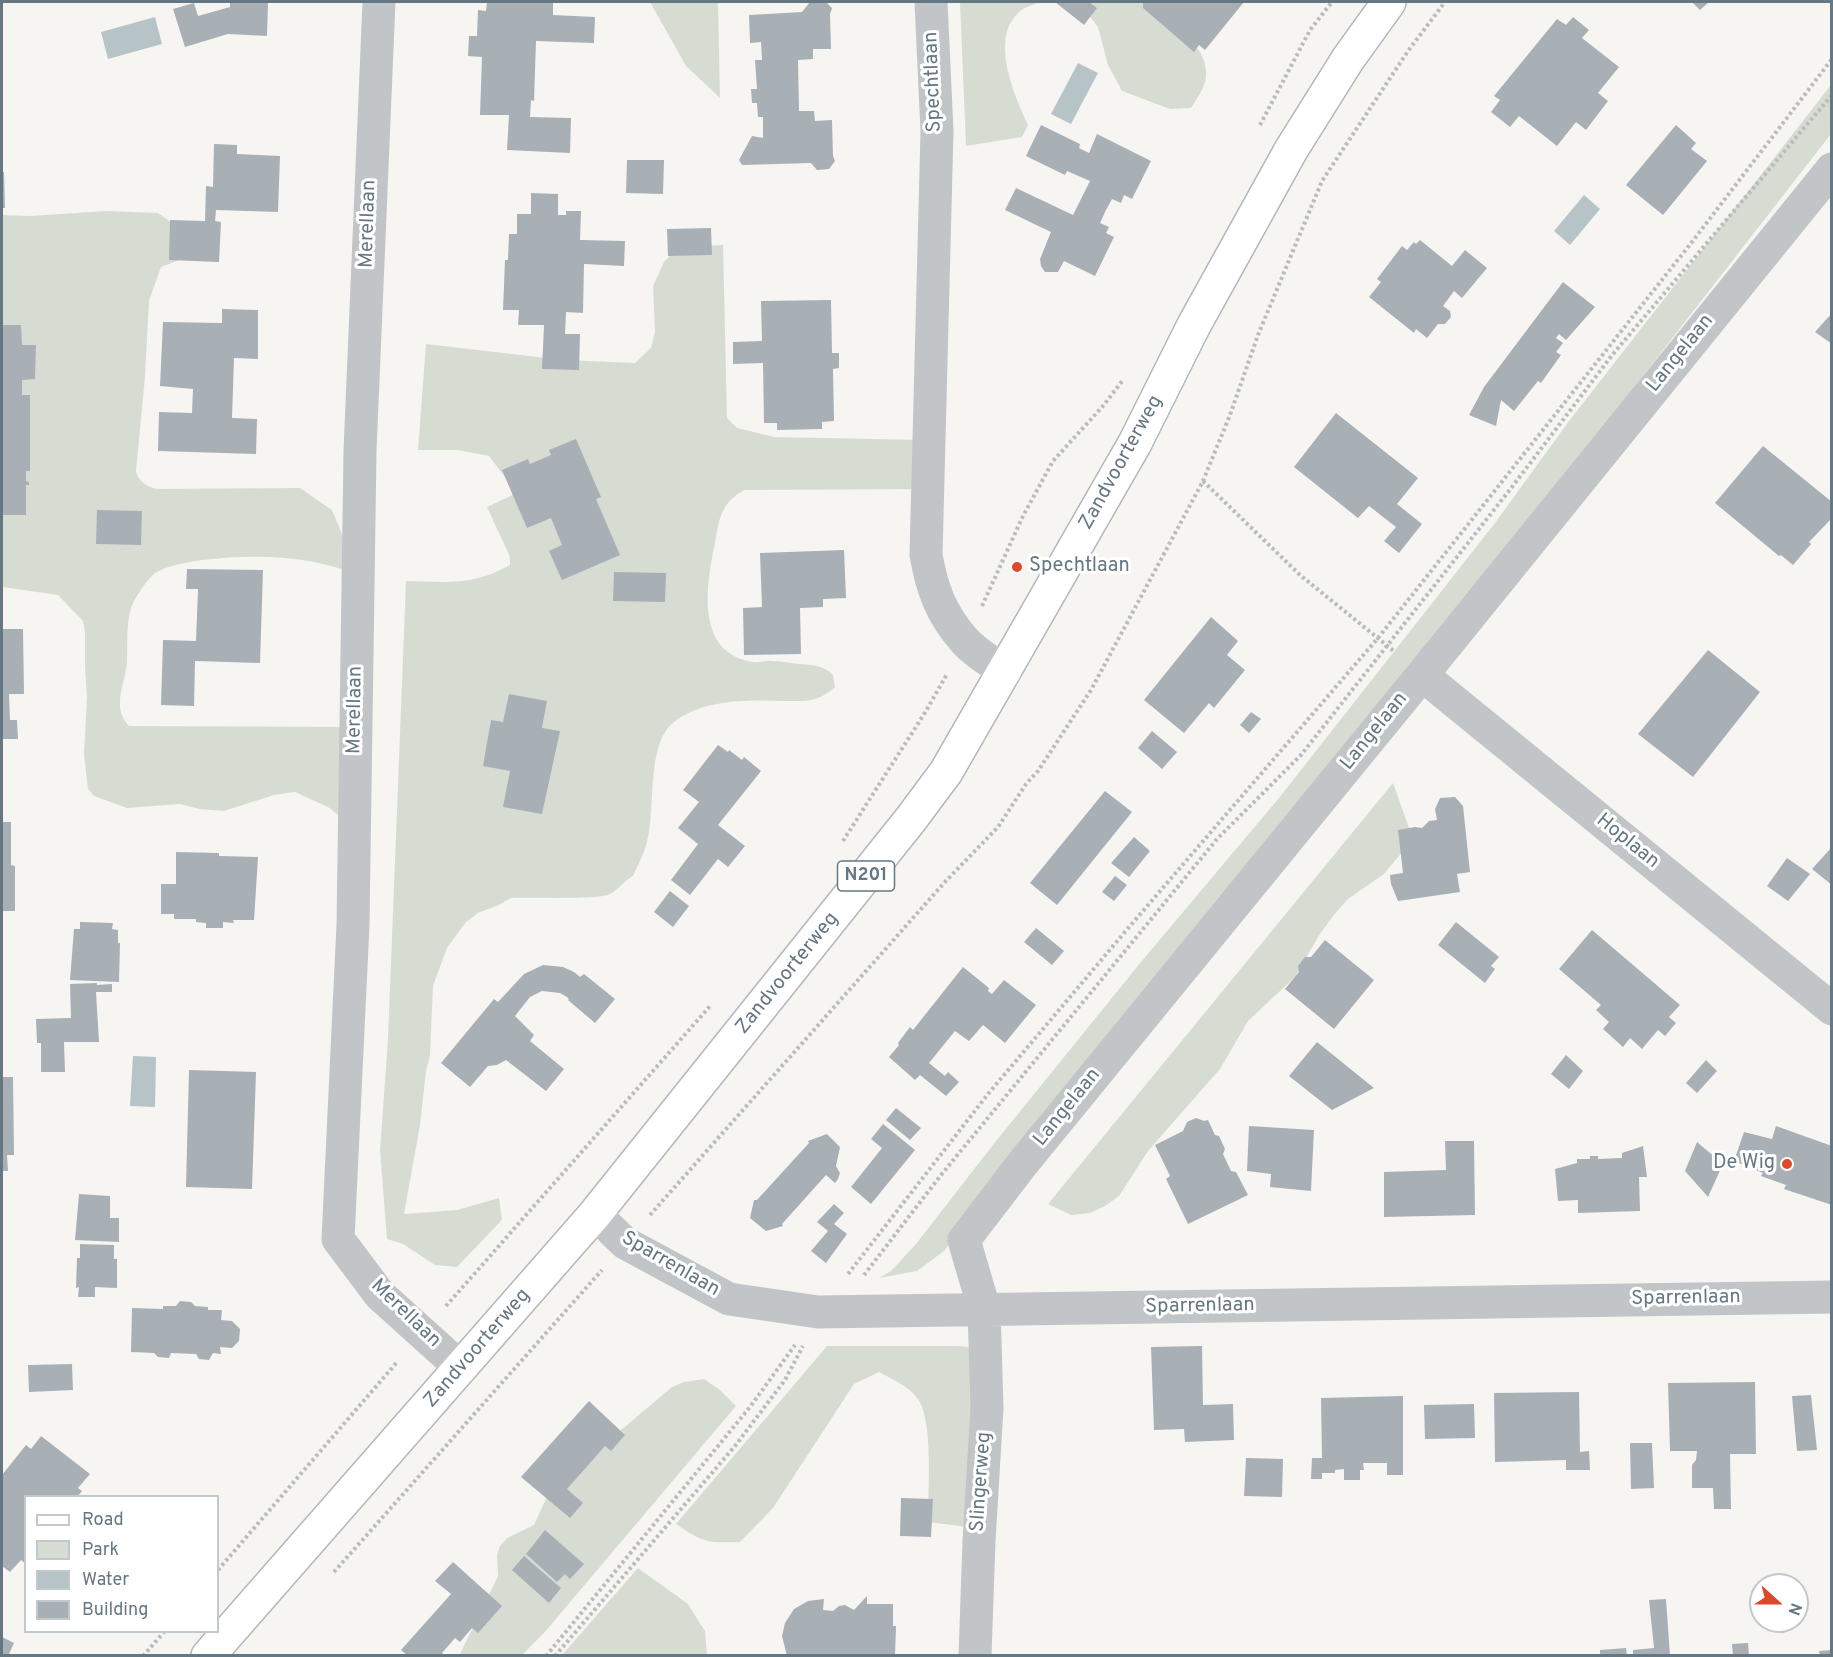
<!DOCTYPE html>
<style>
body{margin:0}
#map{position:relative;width:1833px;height:1657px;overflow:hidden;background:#f6f5f2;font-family:Overpass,sans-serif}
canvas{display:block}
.frame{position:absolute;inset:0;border:3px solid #657782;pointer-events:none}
.legend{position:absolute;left:24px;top:1495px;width:195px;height:138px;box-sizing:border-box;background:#fff;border:2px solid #c1c9cd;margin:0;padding:8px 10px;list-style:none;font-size:18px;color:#657782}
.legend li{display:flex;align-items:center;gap:12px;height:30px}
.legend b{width:30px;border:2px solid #c1c9cd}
.north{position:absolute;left:1749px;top:1573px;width:60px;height:60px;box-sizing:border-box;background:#fff;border:2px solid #c1c9cd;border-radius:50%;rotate:111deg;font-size:16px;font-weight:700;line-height:24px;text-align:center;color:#657782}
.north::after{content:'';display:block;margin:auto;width:21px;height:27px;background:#dd4a2b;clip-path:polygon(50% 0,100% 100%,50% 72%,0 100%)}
</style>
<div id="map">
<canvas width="1833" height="1657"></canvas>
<div class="frame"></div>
<ul class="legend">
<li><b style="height:8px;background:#fff"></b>Road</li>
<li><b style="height:16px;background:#d7dcd3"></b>Park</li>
<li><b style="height:16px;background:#b7c4c7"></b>Water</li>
<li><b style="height:16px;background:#a8b0b5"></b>Building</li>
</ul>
<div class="north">N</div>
</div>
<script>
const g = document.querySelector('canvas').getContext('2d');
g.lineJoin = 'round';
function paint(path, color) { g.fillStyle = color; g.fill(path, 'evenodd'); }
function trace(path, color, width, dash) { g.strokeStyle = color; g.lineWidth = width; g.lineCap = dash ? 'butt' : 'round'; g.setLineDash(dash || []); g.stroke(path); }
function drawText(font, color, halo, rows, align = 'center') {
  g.font = font + ' Overpass,sans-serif'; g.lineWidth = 6; g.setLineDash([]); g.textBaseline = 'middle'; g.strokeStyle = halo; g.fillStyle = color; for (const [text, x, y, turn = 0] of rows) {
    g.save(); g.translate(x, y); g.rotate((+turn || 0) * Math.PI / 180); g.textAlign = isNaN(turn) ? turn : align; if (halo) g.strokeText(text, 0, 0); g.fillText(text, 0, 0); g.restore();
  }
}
paint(new Path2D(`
 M650 2H718L720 98 686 66Z
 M960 2H1041C1035 4 1028 6 1023 9 987 34 1014 94 1028 125L1022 137 966 146Z
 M1075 2H1153C1161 29 1196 34 1204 61 1210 81 1202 91 1191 108L1170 109 1122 91 1108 65 1098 27 1079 2Z
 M1831 85V134L1510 547 1039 1127 944 1251 917 1271 879 1278 891 1271 916 1244 992 1146 1141 962 1279 798 1495 523 1569 421Z
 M106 211 158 213 175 225 183 244 177 261 161 267 149 301 145 377 136 471C138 481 147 487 157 489L300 488 332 510 359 575C306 555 258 554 202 560 189 562 164 566 154 574 147 580 140 591 135 599 125 617 128 642 127 662 125 686 111 706 129 726L353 727 349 823 328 807 295 792 274 795 224 811 199 809 180 804 127 808 94 796 88 789 84 754 87 697 85 667V632L83 621 58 595 2 587V215L31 216Z
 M723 245 727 418 737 428 774 437 925 440 927 489 744 490C721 503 719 519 715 543 706 586 695 653 753 662 759 663 766 660 772 661 781 661 790 663 799 664 812 665 824 665 833 675L835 687C817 703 806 701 784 701 748 700 702 699 673 723 646 745 656 809 647 842 644 854 638 865 633 876 624 881 619 889 610 894 600 900 528 897 511 898L499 905 478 913 466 922 447 948 433 986 430 1056 426 1071 420 1125 404 1214 457 1210 499 1198 502 1220 457 1267 435 1265 403 1244 387 1239 380 1150 388 1039 406 581C447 582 473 586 510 565V557L487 507 517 493 489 456 458 450H418L426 344 563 360 635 363 651 348 655 332 653 286 664 262 678 247Z
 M1393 783 1413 839 1384 874 1348 899 1333 916 1318 937 1295 977 1248 1021 1220 1069 1148 1151 1119 1196 1105 1206 1090 1213 1071 1215 1048 1204Z
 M827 1346H958L967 1347 975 1353 968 1527 928 1522C928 1494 934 1418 917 1398 908 1386 892 1379 879 1372L854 1384 773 1508 740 1542C707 1543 704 1543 676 1524Z
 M704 1379 720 1390 736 1406 544 1633 522 1655 459 1656 498 1576 497 1555 500 1546 507 1538 534 1525 550 1490 672 1387 684 1382Z
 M638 1568 688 1604 705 1631 707 1655H562Z`), '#d7dcd3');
paint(new Path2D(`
 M155 17 162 44 108 59 101 32Z
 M1078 63 1098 73 1071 124 1051 114Z
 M1584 195 1600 209 1570 245 1554 231Z
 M133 1056 156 1057 155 1107 130 1106Z`), '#b7c4c7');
paint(new Path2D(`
 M230 2H268L267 36 228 34 185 47 173 9 194 3 198 16 230 7Z
 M487 2H553V15L595 17 594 43 536 41 534 101 531 100 530 117 571 118 570 153 507 150 509 115H480L482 57 468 56 469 36H477L478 10 486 11Z
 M810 2H826L832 8 830 14 831 49H813V59L798 60 799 111H814L815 121 832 120 833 156 835 161 829 169 817 170 811 163 742 165 739 160 752 136 763 138V117H758L757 103H752L751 89H757L755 60H762L761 42 750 43 749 15 802 12Z
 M1055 2H1089L1097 8 1084 25Z
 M1143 2H1244L1205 50 1199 45 1194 52 1143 8Z
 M1692 2H1709L1700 10Z
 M1573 17 1589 30 1582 38 1619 67 1598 93 1608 101 1586 130 1576 122 1557 146 1519 116 1510 127 1491 112 1500 100 1494 96 1557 19 1566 25Z
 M1041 125 1080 144 1079 148 1089 153 1097 134 1151 161 1132 199 1124 195 1121 203 1112 199 1106 210 1100 223 1109 227 1106 233 1114 237 1095 276 1064 261 1058 272H1045L1041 266 1040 259 1051 232 1005 210 1016 188 1073 215 1090 181 1067 171 1065 175 1026 156Z
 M1676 125 1696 143 1691 149 1707 161 1663 215 1626 185Z
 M214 144 237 145V154L280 156 278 212 216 210 215 221 221 222 219 262 169 260 170 220 205 221 206 186 213 187Z
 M627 160H664L663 194 626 193Z
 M2 172H4L5 208H2Z
 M531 193 558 194V215H566V211H581L580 240 625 241 624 266 584 264 583 313 566 312 565 334H580L579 370 542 369 544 325H518L519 310H503L505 260H508L509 234H517V214H531Z
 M711 228 712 255 668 256 667 229Z
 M1420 240 1452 266 1465 250 1487 268 1462 298 1454 291 1443 306 1450 311 1451 317 1445 324H1438L1427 338 1416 329 1414 333 1369 297 1381 282 1377 279 1402 246 1407 250 1414 242 1416 244Z
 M1563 282 1595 307 1566 340 1559 334 1556 338 1563 343 1556 352 1561 355 1541 383 1538 381 1514 411 1501 400 1496 426 1469 415 1484 387Z
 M831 300 832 353H839V368L833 369 834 421 822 422V429L777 430V423H764L763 363 733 364V342L762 341 761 301Z
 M222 309 258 310V359L234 358 232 418 257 419 256 454 158 451 159 412 192 413 193 389 160 386 163 322 222 323Z
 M1832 313V344L1815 332Z
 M2 325H21L22 345H36L35 379 22 380V395H30V471H26V481L29 482V485H26V515H2Z
 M1336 413 1418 478 1397 504 1422 524 1399 553 1384 541 1396 527 1369 506 1358 518 1294 467Z
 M576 439 601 497 596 499 620 555 562 580 549 551 562 545 551 518 527 528 502 470 528 459 530 464 551 455 549 450Z
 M1763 446 1832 502V518L1809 542 1811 544 1793 565 1781 555 1779 556 1715 503Z
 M97 510 142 511 141 545 96 544Z
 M844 550 846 598 823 599V607L800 608 801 654 744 655 743 608 762 607 760 553Z
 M187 569 263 570 260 663 195 661 194 706 161 705 163 640 196 641 198 589H186Z
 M614 572 666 573 665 602 613 601Z
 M1211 617 1238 641 1227 655 1245 670 1214 708 1209 703 1184 733 1144 700Z
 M2 629H23L24 694H9L10 720H17L18 739H2Z
 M1708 650 1760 692 1693 777 1638 734Z
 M509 694 547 701 542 728 560 731 542 814 503 807 510 771 483 766 491 720 503 722Z
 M1251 712 1261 719 1249 733 1240 725Z
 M1152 731 1177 752 1162 769 1138 748Z
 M718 745 728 752 729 750 742 760 744 757 761 771 718 825 745 846 728 867 718 859 690 895 671 880 698 844 678 828 699 802 683 790Z
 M1105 791 1132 812 1057 905 1030 883Z
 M1455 797 1463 806 1470 872 1457 874 1460 892 1398 901 1391 884 1390 875 1403 873 1398 830 1415 827 1422 828 1429 821 1437 820 1435 809 1440 798Z
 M2 822H11V865L15 866V911H2Z
 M1134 837 1150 851 1129 877 1111 863Z
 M1832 847V885L1812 869Z
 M176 852 219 853V856L258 857 254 920H233L234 923 223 922V928H206V923L196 922V919H174V914H161V884H176Z
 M1787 858 1810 874 1788 901 1767 886Z
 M1115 876 1127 885 1114 901 1102 892Z
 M670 891 689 906 673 927 654 912Z
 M80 922 113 923 112 929 118 930V943H120L119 982 70 980 74 929H80Z
 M1456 922 1499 957 1491 966 1495 969 1485 983 1438 945Z
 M1036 928 1064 951 1052 965 1024 942Z
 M1592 930 1680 1005 1669 1017 1676 1023 1665 1036 1658 1030 1642 1049 1630 1038 1623 1047 1603 1029 1609 1022 1596 1010 1601 1005 1559 969Z
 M1325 940 1374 980 1334 1029 1285 989 1299 972 1298 966 1305 957H1311Z
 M543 965 563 967 574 972 580 977 584 974 615 999 595 1023 568 1000 569 999 567 997 560 993 542 991 530 997 515 1016 534 1035 530 1041 564 1069 546 1091 506 1060 497 1065 488 1066 470 1087 441 1063 494 999 498 1002 524 974Z
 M963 967 989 988 988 991 992 994 1004 980 1036 1005 1005 1043 983 1025 969 1041 955 1031 929 1063 945 1076 948 1072 959 1082 946 1096 920 1075 915 1080 889 1057 899 1045 898 1043 910 1027 913 1030Z
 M97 983V985L112 984V992H96L99 1042H64L65 1072H41V1043H37L36 1019 71 1018 70 984Z
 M1317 1042 1374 1088 1332 1110 1289 1076Z
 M1566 1055 1583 1071 1569 1089 1551 1074Z
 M1706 1060 1717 1071 1697 1093 1686 1083Z
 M189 1070 256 1072 252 1189 186 1187Z
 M2 1077H13L14 1155H7L8 1171H2Z
 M896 1108 921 1128 910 1140 886 1120Z
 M1196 1118 1204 1121 1208 1120 1215 1135 1219 1136 1225 1149 1223 1154 1231 1171 1236 1172 1248 1195 1188 1224 1166 1179 1170 1176 1155 1145 1183 1131 1187 1122Z
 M883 1124 915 1150 871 1204 851 1187 882 1148 871 1139Z
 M1249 1126 1314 1130 1311 1191 1270 1187 1271 1174 1247 1171Z
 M1776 1126 1832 1146V1205L1784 1189 1786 1185 1761 1176 1763 1173 1734 1161 1744 1132 1772 1139Z
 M827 1134 840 1147 836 1166 840 1173 838 1179 835 1183 826 1175 782 1224 783 1226 766 1231 750 1218 754 1200H757L809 1143 808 1141Z
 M1445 1141H1474L1475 1215 1384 1217V1172L1446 1170Z
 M1697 1142 1723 1164 1708 1197 1685 1171Z
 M1643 1146 1647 1177H1639L1640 1211 1578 1213V1200L1558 1201 1555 1169 1577 1163V1159H1590V1156H1598V1159L1622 1158V1153Z
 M79 1194 110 1196V1218H119V1242L75 1240Z
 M834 1204 844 1213 834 1224 847 1234 826 1263 811 1251 828 1231 817 1222Z
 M80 1244 114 1245V1259H117V1288L95 1287V1297H78L79 1287 76 1288 77 1258H80Z
 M180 1301 191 1302 195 1306 208 1307V1310H222L221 1320 232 1321 240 1329 239 1341 232 1348 220 1347 221 1354 213 1353 209 1360 199 1359 196 1354 171 1353 169 1358 158 1357 154 1353 131 1352 132 1308 163 1309V1306H176Z
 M1202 1346 1203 1405 1233 1404 1234 1440 1185 1442 1184 1429 1154 1430 1151 1347Z
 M72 1364 73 1390 29 1392 28 1365Z
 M1755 1382 1756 1454H1730L1731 1509H1714L1713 1488H1692V1465L1696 1460 1697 1451H1670L1668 1383Z
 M1579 1392 1580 1452 1589 1451 1590 1470H1566V1460L1495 1462 1494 1393Z
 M1811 1395 1817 1450 1797 1451 1792 1396Z
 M1403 1396V1475H1387V1463H1363L1364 1470H1360V1480H1344V1469L1335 1470V1473H1322V1479H1311L1312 1458H1322L1321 1398Z
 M589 1401 625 1435 611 1451 605 1446 567 1489 583 1503 570 1518 521 1477Z
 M1474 1404 1475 1438 1425 1439 1424 1405Z
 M41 1436 90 1474 78 1488 82 1491 78 1496H26V1564L21 1560 10 1572 2 1566V1475L26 1445 31 1449Z
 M1630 1443H1652L1654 1488 1631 1489Z
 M1246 1458 1283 1459 1282 1497 1244 1496Z
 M901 1498 933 1499 931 1537 900 1536Z
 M545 1530 584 1564 570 1579 565 1574 557 1582 526 1554Z
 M524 1556 561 1588 549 1603 512 1570Z
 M453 1562 502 1606 478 1633 472 1628 460 1642 455 1638 442 1653 445 1656H408L401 1650 451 1594 435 1581Z
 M867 1596V1604H893V1626H896L895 1656H787L782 1636 785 1623 794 1609 808 1601 824 1599 823 1610 833 1611 839 1606 845 1605 854 1610Z
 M1666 1599 1670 1656H1633V1650L1654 1648 1649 1600Z
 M2 1637 14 1643 8 1656H2Z
 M1748 1643 1749 1656H1733L1732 1644Z
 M1626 1648 1627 1656H1600V1650Z
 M1832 1650V1656H1820L1819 1651Z`), '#a8b0b5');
const primary = new Path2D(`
 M208 1656 595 1214 911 819 946 772 1135 443 1194 325 1291 150 1348 59 1389 2`);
trace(primary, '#b2b7ba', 36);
trace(new Path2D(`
 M1260 125 1310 30 1332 2
 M1203 481 1300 575 1395 652
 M982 606 1023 516 1053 461 1103 406 1123 380
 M843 841 926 711 947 674
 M650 1215 944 883 998 827 1026 784 1038 771 1091 690 1203 481 1230 415 1258 335 1322 181 1408 51 1445 2
 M848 1274 988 1094 1130 926 1378 638 1692 242 1832 59
 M864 1275 941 1175 1217 839 1301 755 1512 487 1613 354 1832 95
 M446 1306 711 1005
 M218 1570 398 1361
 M334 1572 602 1270
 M143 1656 164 1632
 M546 1656 750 1407 795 1345
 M555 1656 735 1446 785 1380 803 1346`), '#b9bcbe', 4, [3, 3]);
trace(new Path2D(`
 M379 2 360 451 353 925 338 1239 380 1295 461 1368
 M931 2 937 131 926 555C932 589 941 614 964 640 975 653 992 662 1005 672
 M1422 675 1832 1009
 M595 1214 625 1243 729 1299 818 1312 1832 1297
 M975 1656 979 1541 987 1408 984 1308 964 1240 1023 1163 1422 675 1832 169`), '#c1c5c8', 33);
trace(primary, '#fff', 33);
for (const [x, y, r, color] of [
 [1017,567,6,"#dd4a2b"],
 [1787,1164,6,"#dd4a2b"]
]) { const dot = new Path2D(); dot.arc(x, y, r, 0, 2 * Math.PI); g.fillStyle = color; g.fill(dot); trace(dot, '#fff', 2); }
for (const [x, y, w] of [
 [866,876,57]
]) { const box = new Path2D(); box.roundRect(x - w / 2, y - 15, w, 30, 4.5); g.fillStyle = '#fff'; g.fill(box); trace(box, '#657782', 1.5); }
drawText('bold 18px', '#657782', null, [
 ["N201",866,876]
]);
drawText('20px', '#657782', '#fff', [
 ["Spechtlaan",934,82,-92],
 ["Merellaan",369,224,-88],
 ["Langelaan",1681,354,-51],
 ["Zandvoorterweg",1122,463,-61],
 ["Merellaan",356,710,-89],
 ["Langelaan",1375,732,-51],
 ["Hoplaan",1627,842,39],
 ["Zandvoorterweg",788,974,-51],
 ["Langelaan",1068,1108,-51],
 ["Sparrenlaan",670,1265,30],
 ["Sparrenlaan",1686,1299,-1],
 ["Sparrenlaan",1200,1307,-1],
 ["Merellaan",405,1314,44],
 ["Zandvoorterweg",478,1349,-49],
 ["Slingerweg",982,1482,-86]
]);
drawText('20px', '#657782', '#fff', [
 ["Spechtlaan",1029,567],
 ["De Wig",1775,1164,"right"]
], 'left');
</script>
